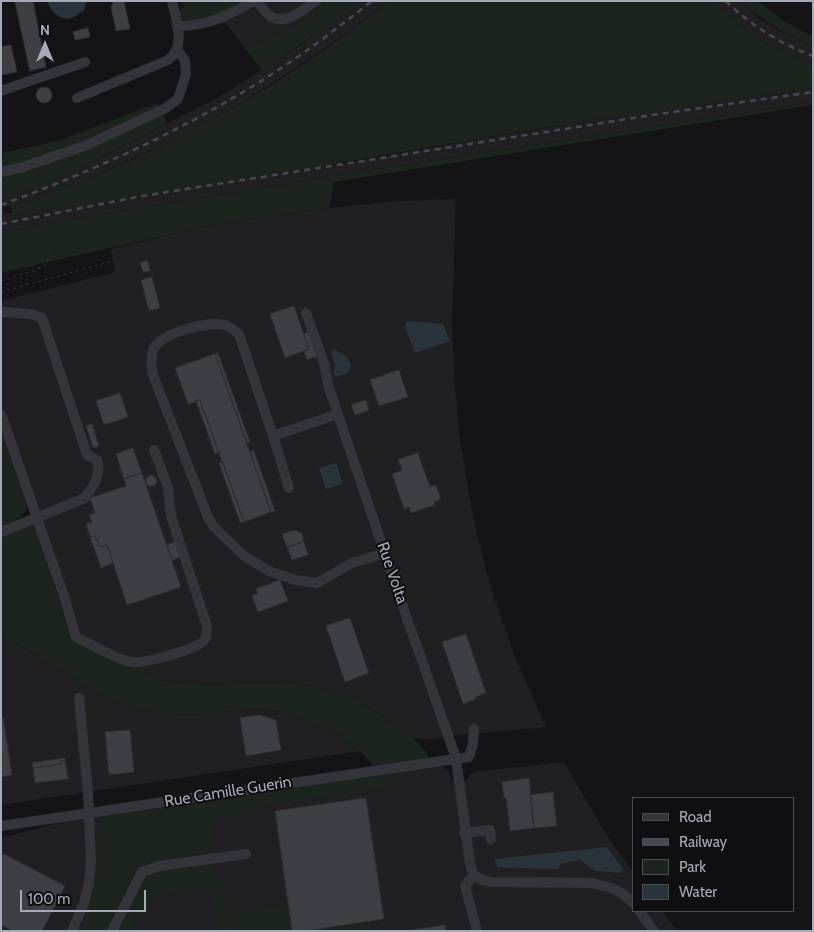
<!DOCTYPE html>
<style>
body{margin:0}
#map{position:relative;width:814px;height:932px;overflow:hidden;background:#141416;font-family:Cabin,sans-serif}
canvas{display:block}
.frame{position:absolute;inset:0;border:2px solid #a4aab7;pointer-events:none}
.legend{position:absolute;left:632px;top:797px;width:162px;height:115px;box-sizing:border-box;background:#0f0f11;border:1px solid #4b4d53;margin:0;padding:6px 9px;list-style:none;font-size:15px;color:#a4aab7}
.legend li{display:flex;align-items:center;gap:10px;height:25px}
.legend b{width:25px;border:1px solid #4b4d53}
.north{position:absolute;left:20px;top:20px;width:50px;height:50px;-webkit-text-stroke:4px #0f0f11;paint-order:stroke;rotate:0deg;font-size:14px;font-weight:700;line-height:20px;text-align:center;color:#a4aab7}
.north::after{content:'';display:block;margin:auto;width:18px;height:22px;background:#a4aab7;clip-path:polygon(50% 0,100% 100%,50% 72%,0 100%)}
.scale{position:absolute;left:20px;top:890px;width:126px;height:22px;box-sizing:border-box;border:2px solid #a4aab7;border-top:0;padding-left:6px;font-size:15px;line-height:18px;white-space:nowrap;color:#a4aab7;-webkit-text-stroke:4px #0f0f11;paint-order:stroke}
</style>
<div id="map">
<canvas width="814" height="932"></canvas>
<div class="frame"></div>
<ul class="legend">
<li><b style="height:6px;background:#34353b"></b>Road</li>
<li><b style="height:6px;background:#474950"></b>Railway</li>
<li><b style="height:14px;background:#1b241d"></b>Park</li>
<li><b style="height:14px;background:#29333a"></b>Water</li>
</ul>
<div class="north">N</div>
<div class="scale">100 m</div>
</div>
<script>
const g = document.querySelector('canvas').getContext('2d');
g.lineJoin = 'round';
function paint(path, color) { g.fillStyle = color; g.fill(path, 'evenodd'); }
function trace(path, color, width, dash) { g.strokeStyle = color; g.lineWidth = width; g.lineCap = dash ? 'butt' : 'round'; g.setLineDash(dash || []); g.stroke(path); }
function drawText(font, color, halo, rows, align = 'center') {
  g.font = font + ' Cabin,sans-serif'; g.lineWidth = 4; g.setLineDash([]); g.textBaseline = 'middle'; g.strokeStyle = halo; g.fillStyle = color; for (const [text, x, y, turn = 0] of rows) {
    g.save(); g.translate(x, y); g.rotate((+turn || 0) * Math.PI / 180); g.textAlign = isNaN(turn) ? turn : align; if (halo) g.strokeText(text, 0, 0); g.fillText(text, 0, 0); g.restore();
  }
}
paint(new Path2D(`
 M186 1H326L298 21 245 49 226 23 192 30Z
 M359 1H388L348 32 288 73 246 100 186 134 70 187 39 198 3 208 4 214 359 161 484 138 653 110 813 88V102L303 181 62 221 1 234V197L100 158 221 96 303 43Z
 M713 1H740L760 19 780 31 813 47V65L771 47 754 37Z
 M456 199 452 321 454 373 459 434 472 512 488 579 501 618 516 659 546 727 458 735 433 739 413 738 358 700 315 687 287 682 190 684 159 680 116 661 69 636 56 587 1 414V301L115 272 111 249 200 227 238 220 329 208 398 201Z
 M1 634 114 703 154 713 193 715 255 709 283 712 339 734 360 751 1 805Z
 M564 762 609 839 633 871V911H662L677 931H1V838L66 821 437 766H442L448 771 452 781 467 779 473 772Z`), '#202023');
paint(new Path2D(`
 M182 1H237C223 16 204 19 185 23L181 20 178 10 184 8Z
 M326 1H359L346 13 262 70 245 49 298 21Z
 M388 1H713L754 37 771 47 813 65V88C702 104 592 119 482 138 326 165 170 195 12 213L10 206C48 196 84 181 120 165 215 123 307 68 388 1Z
 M740 1H757L783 20 813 37V47C785 33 763 21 740 1Z
 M813 102V105L334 182 329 208 238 220 200 227 1 273V234L62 221 303 181Z
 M157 103 161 108 167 123C113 151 59 180 1 197V153L58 141Z
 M1 426 27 505C25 518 13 522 1 527Z
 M36 518 69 636 116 661 159 680 191 684 287 682 315 687 358 700 413 738 428 754 429 762 377 770 360 751 339 734 283 712 255 709 193 715 154 713 114 703 1 634V532Z
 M373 776 385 778 388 782V787L252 807 232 816 212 820C214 836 216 840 203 853L153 861 142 866 136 872 107 931H77C88 908 96 885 97 860 97 850 94 837 97 828 98 823 102 819 106 816Z
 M207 864 213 867 217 880 221 879 228 931H216L209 887 149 896 151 908 132 912 134 931H117L145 876 149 872Z
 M280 906 286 909 289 931H233L231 918 235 913Z
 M370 921 369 929 338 931 337 929 315 931V929Z`), '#1b241d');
paint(new Path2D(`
 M47 1H87L83 12 82 11C67 26 53 17 47 1Z
 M407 321 443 324 450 341 415 353 405 326Z
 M335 350 346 356 351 366 348 373 336 377 333 374 335 366 331 351Z
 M336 463 343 484 326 489 319 468Z
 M607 847 623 869 621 873 595 871 580 860 560 864 559 869 506 868 498 867 494 859Z`), '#29333a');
const building = new Path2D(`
 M15 1H33L46 67 30 71Z
 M111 1H124L130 29 116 31 111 7 113 3Z
 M88 28 90 37 75 40 73 32Z
 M11 45 17 72 1 75V47Z
 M36 95a8 8 0 1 1 16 0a8 8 0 1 1-16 0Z
 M148 261 150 271 143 272 140 263Z
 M152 277 160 308 149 311 141 280Z
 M294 306 309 349 285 358 270 314Z
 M310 332 317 354 315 359 314 357 307 360 304 351 309 349 304 334Z
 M218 353 250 442 247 443 215 354Z
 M215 354 271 512 244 522 200 400 188 404 175 368Z
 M399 370 408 397 379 406 370 380Z
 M120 393 128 417 104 425 96 401Z
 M200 400 219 453 215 454 196 401Z
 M366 400 369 410 355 415 351 405Z
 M92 424 99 446 93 448 86 426Z
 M133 448 142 473 124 479 116 454Z
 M254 451 275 511 271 512 250 452Z
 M418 453 430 487 436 485 441 499 434 502 435 505 411 513 409 507 404 509 392 474 402 470 398 460Z
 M223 462 244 522 240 523 219 463Z
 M142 473 181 587 127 605 107 545 100 547 97 538 94 536 90 537 86 524 92 522 89 515 95 513 90 498 126 486 124 479Z
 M145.5 481a5.5 5.5 0 1 1 11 0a5.5 5.5 0 1 1-11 0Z
 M295 530 302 533 304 542 287 547 282 534Z
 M94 536 97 538 100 547 107 545 113 563 101 568 90 537Z
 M177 541 182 557 172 560 167 545Z
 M304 542 308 555 292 560 287 547Z
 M280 580 288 601 258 612 252 595 258 593 256 589Z
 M350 618 369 673 345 682 326 626Z
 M466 634 486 693 475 697 476 699 463 704 442 642Z
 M259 715 276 720 281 750 246 756 240 718Z
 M1 717H3L12 775 1 777Z
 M130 730 134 772 109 775 105 732Z
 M65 758V761L61 762V764L33 768 32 763Z
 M65 761 68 779 35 783 33 768 61 764V762Z
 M529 778 534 828 510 831 506 798H504L502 782Z
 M553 792 557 826 534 828 530 795Z
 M366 798 384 919 305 931H292L275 811Z
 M4 854 65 886 42 931H13L1 925V855Z
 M445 925 446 931H406Z`);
paint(building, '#3e3f43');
trace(building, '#2e2d32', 1);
trace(new Path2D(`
 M1 281 35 270 47 264 49 254
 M1 292 113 261`), '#3a3c42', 1, [2.5, 4]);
trace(new Path2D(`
 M257 1C261 6 266 14 271 17 287 25 303 10 316 1
 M177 26C206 27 229 15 254 1
 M1 91 85 62
 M77 98 168 60C187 46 176 21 172 1
 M1 172 23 167 87 145 166 108 178 99 186 74 185 61 177 49
 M1 312 31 314 42 318 87 455 97 460C102 474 93 487 85 498L1 532
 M306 313 324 363 329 388 402 604 456 758 470 864 474 875 482 880 491 882 592 883 611 888 623 894 633 903
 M1 414 64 596 76 637C91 644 119 661 133 662 144 664 196 649 204 641 207 637 207 631 207 626L171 516 168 488 154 450
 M273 436 239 334C235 331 230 327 225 325 209 321 163 332 154 348 150 357 151 366 153 375L208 517 214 527 244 556 269 571 295 580 317 583 352 563 385 553
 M289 488 273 436 338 414
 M1 826 469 757 473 744 474 729
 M464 833 490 830 491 839
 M474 875 465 886 477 931
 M639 911 654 931
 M72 931 84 903 89 882 91 861 88 792 79 698
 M112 931 142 872 159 866 246 854`), '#34353b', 10);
trace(new Path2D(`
 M726 1C750 25 781 44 813 56
 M1 205C107 166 210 118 302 54 326 37 349 19 372 1
 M1 224 142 196 659 114 813 92`), '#474950', 2.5, [6, 5]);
drawText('16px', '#a4aab7', '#0f0f11', [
 ["Rue Volta",392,573,71],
 ["Rue Camille Guerin",228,792,-9]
]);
</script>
